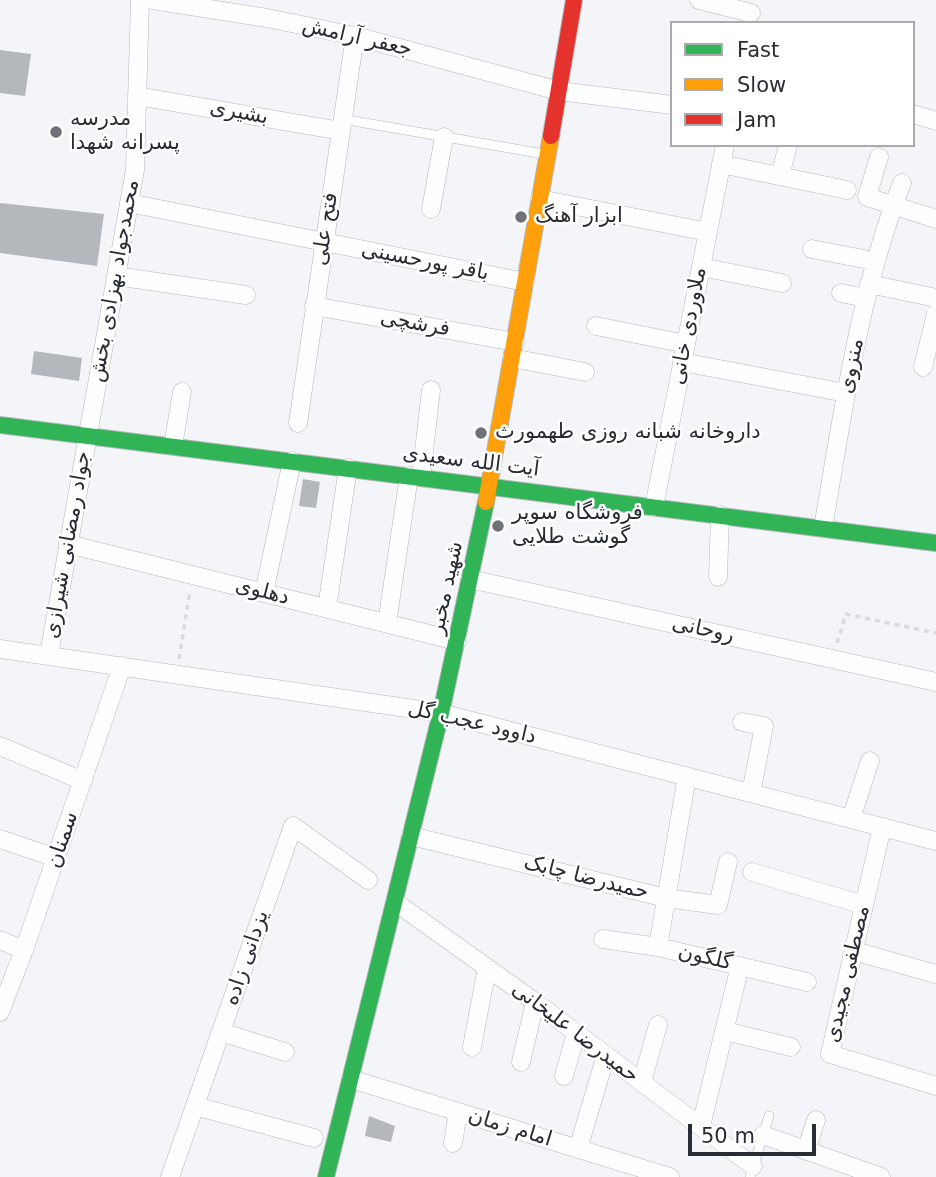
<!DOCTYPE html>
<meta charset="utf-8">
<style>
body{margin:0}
#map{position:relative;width:936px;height:1177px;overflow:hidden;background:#f3f5f9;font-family:"DejaVu Sans",sans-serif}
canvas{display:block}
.legend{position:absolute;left:670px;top:21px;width:245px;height:126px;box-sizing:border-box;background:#fff;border:2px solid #a9abad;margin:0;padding:9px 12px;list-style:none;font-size:21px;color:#282c33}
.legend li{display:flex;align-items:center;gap:14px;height:35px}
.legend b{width:35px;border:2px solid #a9abad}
.scale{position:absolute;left:688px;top:1124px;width:128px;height:32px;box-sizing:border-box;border:4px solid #282c33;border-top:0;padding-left:9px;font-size:21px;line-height:24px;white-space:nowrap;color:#282c33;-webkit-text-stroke:5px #fff;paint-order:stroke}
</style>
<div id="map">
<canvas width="936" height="1177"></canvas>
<ul class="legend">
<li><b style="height:9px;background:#30b455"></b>Fast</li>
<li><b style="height:9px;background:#ff9f0a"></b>Slow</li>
<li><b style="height:9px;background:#e5322d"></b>Jam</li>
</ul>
<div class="scale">50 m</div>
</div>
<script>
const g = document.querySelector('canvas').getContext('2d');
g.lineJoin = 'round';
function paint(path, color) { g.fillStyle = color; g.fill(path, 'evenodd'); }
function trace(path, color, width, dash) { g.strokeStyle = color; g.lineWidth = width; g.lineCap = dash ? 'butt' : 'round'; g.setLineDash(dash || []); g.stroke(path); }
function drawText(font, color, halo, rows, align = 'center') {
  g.font = font + ' "DejaVu Sans","Noto Sans Arabic",sans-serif'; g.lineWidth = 5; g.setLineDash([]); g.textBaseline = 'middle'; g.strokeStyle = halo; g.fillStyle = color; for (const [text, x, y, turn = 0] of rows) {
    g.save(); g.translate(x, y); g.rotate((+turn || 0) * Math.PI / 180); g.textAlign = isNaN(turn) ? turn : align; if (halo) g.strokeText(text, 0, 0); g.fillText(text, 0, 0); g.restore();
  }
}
paint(new Path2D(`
 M0 50 31 54 25 96 0 93Z
 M0 203 104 214 97 266 0 253Z
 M34 351 82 358 79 381 31 374Z
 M303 479 320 482 316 508 299 506Z
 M369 1116 395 1126 391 1142 365 1136Z`), '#b4b7bc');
const lane = new Path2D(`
 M342 119 544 154
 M750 1177 769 1116`);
const street = new Path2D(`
 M153 0 267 18 355 36 559 91 672 105
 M699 0 751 13
 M137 96 341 131
 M913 114 936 121
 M879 157 867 197 936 219
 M721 164 847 190
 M780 176 788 145
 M540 199 708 232
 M129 203 525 282
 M431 209 444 137
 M812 249 874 261
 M701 267 782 283
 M116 276 246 295
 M869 284 936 298
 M841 293 866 298
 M314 306 515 342
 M596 326 686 344
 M512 358 585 372
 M682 362 846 393
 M923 367 936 314
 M298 423 355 36
 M173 446 182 392
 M421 477 431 390
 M654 507 725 145
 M823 528C843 412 859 293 902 183
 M68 544 457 641
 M718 577 720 515
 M470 579 936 682
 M264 593 292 461
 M327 608 348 468
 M387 623 409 476
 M0 649 441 713 936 841
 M49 655 135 170 140 0
 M742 722 764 726 751 793
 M0 746 83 781
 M851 819 870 761
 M882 827 830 1054 936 1086
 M411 836 666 898 718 905 728 862
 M0 839 56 858
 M752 872 864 905
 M395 902 535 1002 753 1166
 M603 939 658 947 807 982
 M0 940 24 950
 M658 947 687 776
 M854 951 936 974
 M0 1012 24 950 122 666
 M725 1031 791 1047
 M221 1032 285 1052
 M472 1047 487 968
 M521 1062 535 1002
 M564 1076 576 1033
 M351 1079 670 1177
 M642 1082 658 1025
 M195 1106 314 1138
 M701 1126 740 966
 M763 1135 881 1177
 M453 1143 458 1112
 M578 1149 606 1055
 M806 1151 816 1120
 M170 1177 293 826 368 880`);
const fast = new Path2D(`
 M0 425 936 543
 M326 1177 441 713 486 502`);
const slow = new Path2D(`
 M486 502 551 136`);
const jam = new Path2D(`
 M551 136 574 0`);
trace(lane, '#b5b7bc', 10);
trace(street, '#b5b7bc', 19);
trace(fast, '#b5b7bc', 18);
trace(slow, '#b5b7bc', 18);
trace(jam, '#b5b7bc', 18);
trace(new Path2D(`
 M837 643 846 614 936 633
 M179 659 190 591`), '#dadadb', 3.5, [5, 5]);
trace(lane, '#fdfefe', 9);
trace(street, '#fdfefe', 18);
trace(fast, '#30b455', 16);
trace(slow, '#ff9f0a', 16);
trace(jam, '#e5322d', 16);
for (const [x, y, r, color] of [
 [56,132,7,"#6f7278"],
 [521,217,7,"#6f7278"],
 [481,433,7,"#6f7278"],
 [498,526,7,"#6f7278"]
]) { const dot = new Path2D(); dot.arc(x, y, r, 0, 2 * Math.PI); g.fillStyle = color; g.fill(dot); trace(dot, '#fff', 2.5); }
drawText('21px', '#282c33', '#fff', [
 ["جعفر آرامش",357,38,13],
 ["بشیری",239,113,10],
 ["فتح علی",326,229,-81],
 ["باقر پورحسینی",425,262,11],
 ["محمدجواد بهزادی بخش",115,281,-80],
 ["فرشچی",415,324,10],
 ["ملاوردی خانی",689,326,-79],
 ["منزوی",852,366,-78],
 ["آیت الله سعیدی",471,462,7],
 ["جواد رمضانی شیرازی",68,545,-80],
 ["شهید مخبر",447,588,-78],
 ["دهلوی",262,592,14],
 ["روحانی",703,630,12],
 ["داوود عجب گل",472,723,13],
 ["سمنان",63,840,-71],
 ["حمیدرضا چابک",586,878,14],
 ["یزدانی زاده",247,958,-71],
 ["گلگون",705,958,13],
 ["مصطفی مجیدی",848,974,-77],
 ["حمیدرضا علیخانی",575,1033,37],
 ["امام زمان",510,1128,17]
]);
drawText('21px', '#282c33', '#fff', [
 ["مدرسه",70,120],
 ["پسرانه شهدا",70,144],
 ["ابزار آهنگ",535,217],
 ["داروخانه شبانه روزی طهمورث",495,433],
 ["فروشگاه سوپر",512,514],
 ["گوشت طلایی",512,538]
], 'left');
</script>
